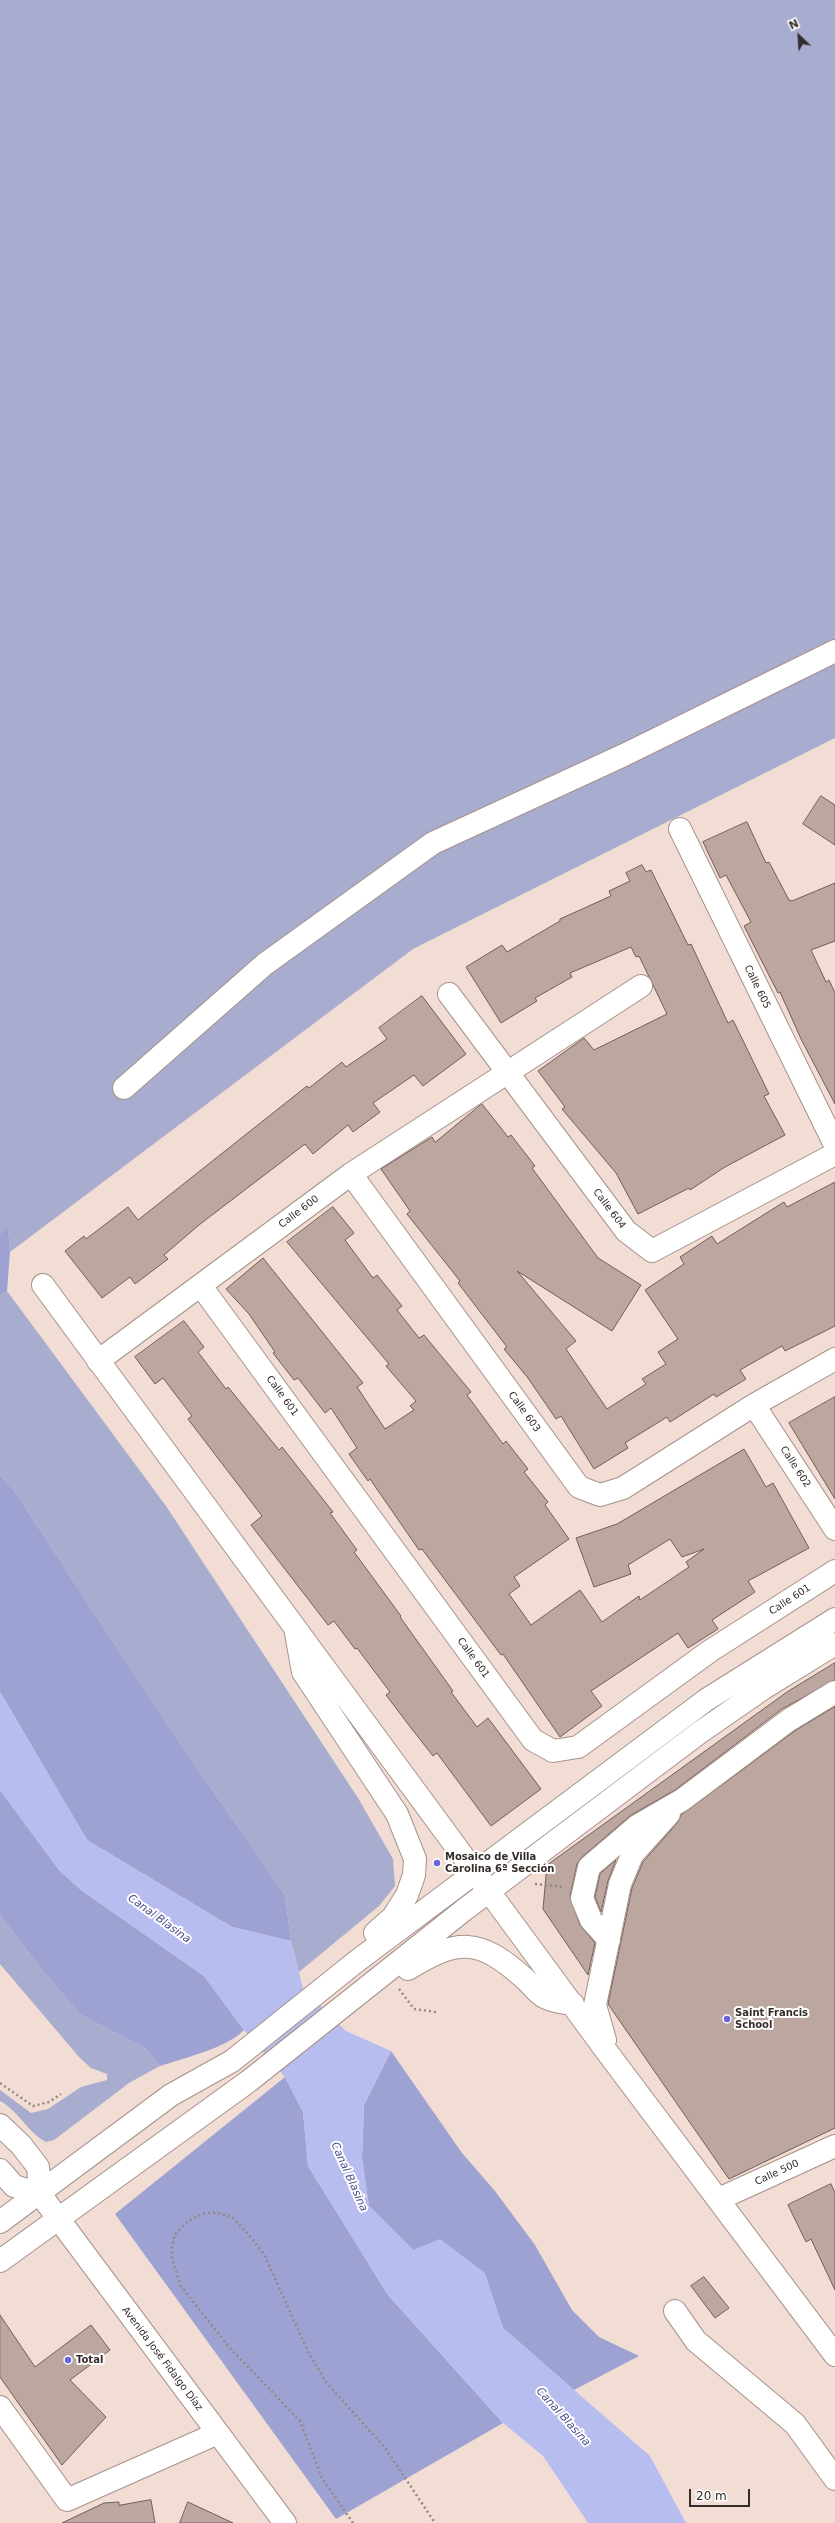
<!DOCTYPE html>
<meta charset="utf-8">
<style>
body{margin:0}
#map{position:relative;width:835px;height:2523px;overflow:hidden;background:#f2ddd4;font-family:"DejaVu Sans",sans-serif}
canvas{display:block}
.north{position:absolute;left:779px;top:16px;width:40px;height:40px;-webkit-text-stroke:3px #fff;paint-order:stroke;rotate:335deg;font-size:11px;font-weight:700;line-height:16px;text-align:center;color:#342c28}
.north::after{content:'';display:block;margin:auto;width:14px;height:18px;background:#342c28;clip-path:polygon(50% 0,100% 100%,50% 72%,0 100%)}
.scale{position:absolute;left:689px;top:2489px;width:61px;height:18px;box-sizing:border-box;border:2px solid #342c28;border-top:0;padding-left:5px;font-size:12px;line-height:14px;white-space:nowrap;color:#342c28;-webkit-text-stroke:3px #fff;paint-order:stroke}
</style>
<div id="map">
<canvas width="835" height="2523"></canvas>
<div class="north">N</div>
<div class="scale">20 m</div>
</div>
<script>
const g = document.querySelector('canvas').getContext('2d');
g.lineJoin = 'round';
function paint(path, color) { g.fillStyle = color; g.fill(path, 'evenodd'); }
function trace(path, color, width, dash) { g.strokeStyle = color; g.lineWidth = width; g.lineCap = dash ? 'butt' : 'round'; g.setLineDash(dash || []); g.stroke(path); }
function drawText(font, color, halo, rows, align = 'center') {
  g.font = font + ' "DejaVu Sans",sans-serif'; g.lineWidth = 4; g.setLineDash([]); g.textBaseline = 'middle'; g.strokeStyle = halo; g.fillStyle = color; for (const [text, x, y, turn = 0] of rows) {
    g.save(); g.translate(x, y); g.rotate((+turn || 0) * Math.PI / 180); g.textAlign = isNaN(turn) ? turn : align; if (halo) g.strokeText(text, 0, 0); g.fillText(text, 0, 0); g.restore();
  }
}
paint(new Path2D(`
 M0 0H835V738L413 949 10 1252 8 1228 0 1234Z
 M7 1291 166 1506 358 1798 393 1859 395 1886 379 1906 299 1972 291 1941 285 1895 173 1733 13 1489 0 1475V1295Z
 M0 1915 42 1970 81 2015 145 2048 160 2066 129 2083 54 2140 46 2142C27 2132 19 2111 0 2101V2090L31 2113 48 2109 81 2087 107 2080V2074L91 2068 79 2057 0 1964Z`), '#a8acce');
paint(new Path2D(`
 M8 1227 10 1252 7 1291 0 1295V1234Z
 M0 1475 13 1489 173 1733 285 1895 291 1941 232 1927 87 1840 0 1692Z
 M0 1790 59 1870 81 1890 204 1976 244 2030C227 2048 184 2058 160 2066L145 2048 81 2015 42 1970 0 1915Z
 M391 2051 462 2153 495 2191 535 2245 572 2310 599 2337 639 2356 574 2390 503 2328 484 2273 413 2250 369 2206 362 2158 364 2105Z
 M285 2077 303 2112 308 2166 388 2295 503 2423 336 2519 115 2214Z`), '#9ea2d3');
paint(new Path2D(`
 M0 1692 87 1840 232 1927 291 1941 303 1988 346 2031 391 2051 364 2105 362 2158 369 2206 413 2250 440 2239 485 2273 503 2328 650 2456 686 2523H588L543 2456 503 2423 388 2295 308 2166 303 2112 285 2077 244 2030 204 1976 81 1890 59 1870 0 1790Z`), '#b8bdf0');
const building = new Path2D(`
 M821 796 835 805V845L803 824Z
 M747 822 766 863 769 862 789 900 792 901 835 883V941L811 950 826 982 829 980 835 993V1104L801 1039 780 992 778 993 744 926 751 922 726 875 720 878 703 842Z
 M642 865 646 872 651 870 688 945 691 944 728 1023 733 1020 769 1094 764 1096 785 1135 725 1167 690 1190 689 1188 638 1214 616 1173 562 1109 565 1107 538 1071 584 1038 594 1050 667 1014 639 956 636 957 631 947 570 973 572 977 535 998 537 1001 501 1023 466 967 502 945 507 952 560 921V919L611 896 609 891 630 881 626 873Z
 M422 996 466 1054 423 1086 414 1075 373 1103 380 1112 353 1132 348 1125 313 1154 305 1144 199 1225 164 1255 168 1259 135 1284 130 1277 102 1298 65 1251 84 1236 86 1239 128 1207 138 1220 307 1086 309 1088 342 1062 346 1067 387 1039 379 1028Z
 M482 1104 508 1137 511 1135 535 1166 532 1168 598 1258 641 1285 612 1331 517 1271 576 1341 566 1349 607 1409 646 1384 642 1379 666 1364 658 1352 678 1339 645 1290 684 1264 680 1257 712 1236 717 1244 784 1202 787 1207 835 1182V1326L785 1351 782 1346 740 1370 746 1379 716 1397 714 1394 670 1422 667 1417 625 1443 628 1448 594 1469 561 1416 556 1419 528 1378 504 1349 507 1347 458 1283 460 1281 407 1214 410 1211 381 1169 432 1137 435 1142Z
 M333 1207 354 1233 345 1240 373 1278 377 1275 402 1306 397 1310 419 1338 424 1335 471 1392 467 1395 503 1444 506 1441 528 1469 524 1472 548 1502 545 1505 569 1539 514 1577 520 1586 509 1594 531 1625 580 1590 602 1622 639 1596 640 1600 689 1567 686 1562 704 1549 682 1557 670 1539 628 1565 631 1574 594 1587 576 1538 617 1524 744 1449 766 1487 773 1483 809 1548 748 1581 755 1592 712 1620 718 1629 688 1648 678 1633 591 1691 602 1706 560 1737 503 1654 501 1655 422 1549 419 1550 370 1479 368 1481 349 1454 357 1448 331 1408 325 1413 298 1378 294 1380 273 1353 275 1352 249 1314 226 1289 263 1258 363 1383 357 1387 385 1429 414 1410 410 1406 416 1401 386 1366 389 1364 287 1242Z
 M184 1321 204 1347 198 1352 226 1389 228 1387 279 1450 282 1447 333 1512 330 1513 357 1550 354 1552 401 1616 400 1617 453 1691 451 1692 477 1727 488 1718 541 1789 491 1826 437 1753 433 1756 408 1724 386 1695 390 1692 357 1648 355 1649 334 1621 328 1625 251 1525 262 1516 188 1419 192 1416 163 1378 155 1384 135 1357Z
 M835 1397V1499L789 1423Z
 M835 1663V1680L782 1709 675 1790 631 1815 581 1858 577 1864 570 1896 580 1925 595 1943 588 1975 543 1909 547 1865 787 1692Z
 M835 1707V2128L729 2179 608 2004 632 1888 643 1862 678 1822 681 1815 796 1730Z
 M616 1860 608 1881 601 1912 595 1897 600 1874Z
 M831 2184 835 2193V2290L811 2239 806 2242 788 2205Z
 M704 2277 729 2308 715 2318 691 2286Z
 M0 2315 35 2367 91 2325 110 2350 70 2380 106 2417 62 2465 0 2377Z
 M151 2500 155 2523H62L104 2503 119 2502V2505Z
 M188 2502 233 2523H180Z`);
paint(building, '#bba79f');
trace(building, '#705e57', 1);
const minor = new Path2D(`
 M680 829 835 1145
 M449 994 626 1231 652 1251 835 1154
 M124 1088 265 964 433 843 624 755 835 651
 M351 1174 579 1487 600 1495 623 1488 754 1405 835 1359
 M43 1285 610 2056 835 2355
 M201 1286 533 1740 553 1751 578 1747 710 1651 835 1571
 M98 1361 351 1174 641 986
 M754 1405 835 1529
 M296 1633 303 1672 397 1814 415 1859 414 1875 407 1895 393 1917 375 1933
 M609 1940 591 1920 582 1898 589 1867 637 1826 682 1800 789 1720 835 1692
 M408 1969C458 1938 479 1938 524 1978 531 1984 540 1997 549 1999 557 2002 565 2003 573 2004
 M605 2040 595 2005 620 1884 632 1855 669 1814
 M0 2125 21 2145 38 2167 40 2194
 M0 2170 14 2186 40 2194
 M40 2194 285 2523
 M719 2199 835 2146
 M0 2222 171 2095 232 2061 357 1961 706 1700 835 1619
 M0 2261 249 2081 464 1910 699 1733 764 1688 835 1644
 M675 2311 696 2341 795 2424 835 2479
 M0 2407 67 2500 218 2433`);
trace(minor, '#a6928a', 24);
trace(new Path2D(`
 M535 1884 563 1887
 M399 1989 414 2009 436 2012
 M0 2083 33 2106 49 2102 61 2094
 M353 2523 322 2478 300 2421 229 2347 181 2286 172 2259V2247L175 2234 188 2221 205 2213H218L232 2217 248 2234 264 2254 309 2354 326 2382 386 2449 435 2523`), '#968781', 2.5, [2, 3]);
trace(minor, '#fff', 22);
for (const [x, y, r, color] of [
 [437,1863,4,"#6764dd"],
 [727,2019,4,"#6764dd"],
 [68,2360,4,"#6764dd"]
]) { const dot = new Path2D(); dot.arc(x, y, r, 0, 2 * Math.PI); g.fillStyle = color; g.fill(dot); trace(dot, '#fff', 1.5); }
drawText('10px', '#342c28', '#fff', [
 ["Calle 605",757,987,64],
 ["Calle 604",609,1209,53],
 ["Calle 600",299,1212,-37],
 ["Calle 601",282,1396,54],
 ["Calle 603",524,1412,54],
 ["Calle 602",795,1467,57],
 ["Calle 601",790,1600,-33],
 ["Calle 601",473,1658,54],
 ["Calle 500",777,2173,-25],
 ["Avenida José Fidalgo Díaz",162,2359,53]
]);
drawText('bold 10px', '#342c28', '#fff', [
 ["Mosaico de Villa",445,1857],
 ["Carolina 6ª Sección",445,1869],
 ["Saint Francis",735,2013],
 ["School",735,2025],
 ["Total",76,2360]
], 'left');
drawText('italic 11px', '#4b4c8c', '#fff', [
 ["Canal Blasina",159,1919,36],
 ["Canal Blasina",349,2177,66],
 ["Canal Blasina",563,2417,48]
]);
</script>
